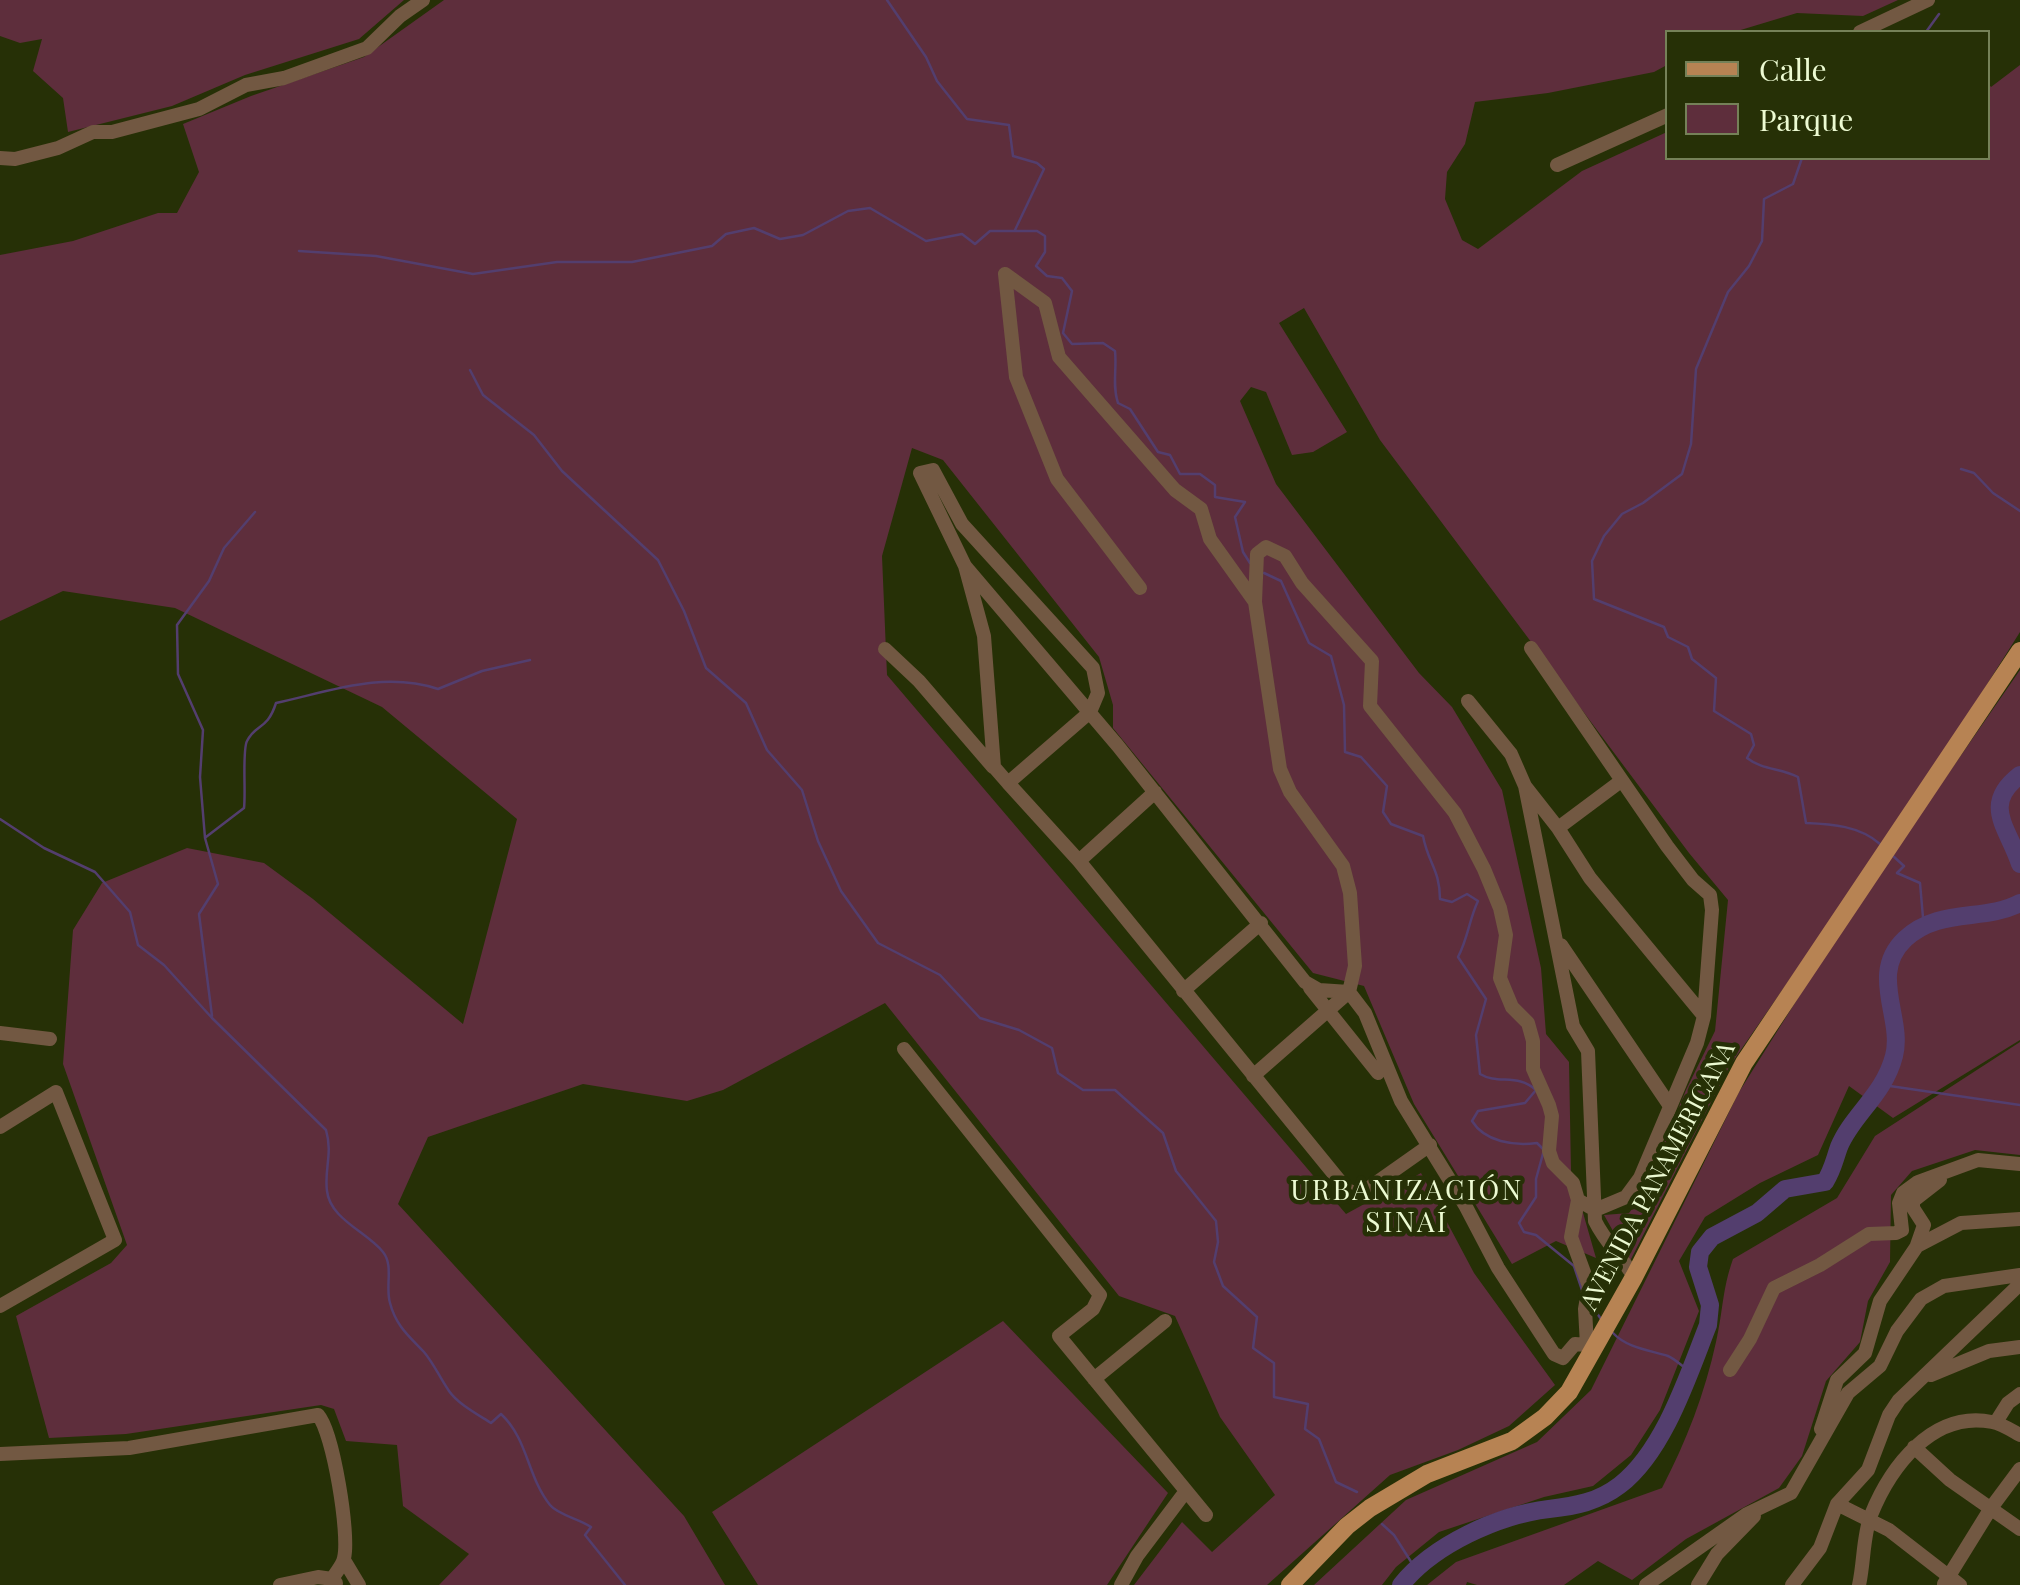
<!DOCTYPE html>
<meta charset="utf-8">
<style>
body{margin:0}
#map{position:relative;width:2020px;height:1585px;overflow:hidden;background:#263006;font-family:"Playfair Display",serif}
canvas{display:block}
.legend{position:absolute;left:1665px;top:30px;width:325px;height:130px;box-sizing:border-box;background:#263006;border:2px solid #758158;margin:0;padding:12px 18px;list-style:none;font-size:30px;color:#ecfad2}
.legend li{display:flex;align-items:center;gap:20px;height:50px}
.legend b{width:50px;border:2px solid #758158}
</style>
<div id="map">
<canvas width="2020" height="1585"></canvas>
<ul class="legend">
<li><b style="height:12px;background:#b78353"></b>Calle</li>
<li><b style="height:28px;background:#5e2e3c"></b>Parque</li>
</ul>
</div>
<script>
const g = document.querySelector('canvas').getContext('2d');
g.lineJoin = 'round';
function paint(path, color) { g.fillStyle = color; g.fill(path, 'evenodd'); }
function trace(path, color, width, dash) { g.strokeStyle = color; g.lineWidth = width; g.lineCap = dash ? 'butt' : 'round'; g.setLineDash(dash || []); g.stroke(path); }
function drawText(font, color, halo, rows, align = 'center') {
  g.font = font + ' "Playfair Display",serif'; g.lineWidth = 9; g.setLineDash([]); g.textBaseline = 'middle'; g.strokeStyle = halo; g.fillStyle = color; for (const [text, x, y, turn = 0] of rows) {
    g.save(); g.translate(x, y); g.rotate((+turn || 0) * Math.PI / 180); g.textAlign = isNaN(turn) ? turn : align; if (halo) g.strokeText(text, 0, 0); g.fillText(text, 0, 0); g.restore();
  }
}
paint(new Path2D(`
 M0 0H404L359 39 245 75 172 106 68 132 63 98 33 71 42 39 20 43 0 36Z
 M444 0H1898L1863 16 1797 13 1734 32H1668L1667 65 1654 72 1548 93 1475 102 1465 144 1447 172 1445 199 1462 240 1478 249 1582 171 1667 132 1668 158H1988V83L1991 87 2020 65V632L1918 794 1729 1067 1630 1261 1604 1215 1629 1213 1642 1196 1686 1090 1715 1031 1728 900 1689 853 1380 440 1304 308 1279 323 1347 432 1313 452 1292 455 1266 392 1251 387 1240 401 1276 484 1419 673 1452 707 1502 790 1541 968 1546 1034 1569 1062 1571 1171 1596 1258 1556 1241 1512 1264 1414 1104 1364 986 1313 973 1113 728V705L1099 657 943 460 912 448 882 556 887 675 1346 1214 1421 1173 1474 1273 1555 1385 1509 1426 1458 1450 1390 1475 1267 1585H1134L1182 1522 1212 1552 1275 1495 1220 1417 1175 1316 1119 1296 885 1003 723 1090 687 1101 583 1084 428 1137 398 1204 684 1516 725 1585H439L469 1554 403 1506 397 1445 346 1441 334 1409 321 1405 126 1434 49 1438 16 1316 111 1263 127 1245 63 1064 73 930 102 883 187 848 264 863 313 899 463 1024 517 819 382 707 175 608 63 591 0 621V255L73 241 158 213H177L199 172 183 124 251 96 364 57Z
 M2020 670V1040L1893 1118 1849 1086 1818 1155 1760 1183 1705 1217 1679 1261 1699 1311 1660 1410 1631 1455 1593 1486 1544 1497 1439 1532 1396 1567 1382 1585H1314L1406 1500 1537 1442 1591 1390 1739 1092 1847 920Z
 M2020 1042V1155L1975 1150 1912 1171 1891 1195 1890 1262 1868 1301 1860 1342 1826 1381 1802 1456 1779 1488 1686 1539 1632 1580 1598 1561 1564 1585H1477L1467 1582 1466 1585H1427L1456 1562 1662 1488C1686 1442 1705 1393 1716 1342 1723 1312 1722 1290 1733 1259L1837 1198 1875 1136Z
 M1003 1321 1168 1493 1107 1585H758L712 1512Z`), '#5e2e3c');
trace(new Path2D(`
 M887 0 926 57 937 81 967 119 1009 125 1013 156 1037 163 1044 169 1015 230
 M1926 32 1939 14
 M1802 158 1793 184 1764 199 1762 241 1749 266 1728 292 1696 369 1691 444 1682 474 1643 503 1622 514 1604 536 1592 561 1594 599 1664 627 1668 637 1688 647 1692 659 1716 678 1714 711 1751 734 1754 745 1747 758C1762 770 1781 768 1798 777L1806 823C1832 824 1860 826 1880 844
 M299 251 376 256 473 274 557 262H632L712 246 726 234 754 228 780 239 803 235 848 211 870 208 926 241 962 234 975 244 990 231H1037L1045 236V252L1036 266 1047 276 1062 278 1072 291 1063 333 1072 344 1103 343 1115 351C1117 369 1112 386 1118 403L1130 409 1158 452 1170 455 1180 474H1200L1215 485V497L1245 502 1235 517 1243 552 1250 563
 M470 370 483 395 534 435 562 471 658 560 684 611 706 668 746 703 767 750 802 790 818 841 841 891 878 943 940 975 980 1018 1019 1030 1052 1048 1058 1073 1083 1090H1115L1163 1133 1176 1171 1216 1221 1218 1242 1214 1262 1223 1286 1257 1317 1253 1348 1274 1363V1397L1308 1404 1305 1429 1319 1439 1336 1482 1357 1492
 M1961 469 1974 473 1993 493 2020 511
 M1264 573 1281 581 1309 643 1331 656 1344 705 1345 752 1361 757 1387 786 1383 812 1391 824 1423 836C1428 863 1440 870 1440 899L1452 902 1467 894 1478 901C1469 920 1468 938 1458 957L1486 999 1476 1035 1480 1074C1498 1085 1518 1073 1536 1090L1525 1103 1478 1111 1472 1121C1485 1142 1514 1146 1537 1143L1544 1150 1536 1179V1197L1519 1223 1524 1232 1536 1235 1574 1266 1582 1290
 M0 819 44 848 95 872 130 912 138 945 164 965 212 1018 326 1130C333 1154 324 1169 327 1191 330 1219 367 1232 383 1252 394 1266 385 1286 390 1303 396 1326 409 1336 424 1352 434 1364 440 1378 449 1391 458 1404 477 1414 491 1423L501 1414C528 1439 527 1476 550 1505 558 1515 580 1519 591 1527L585 1535 625 1585
 M206 837 244 808C246 793 242 750 247 741 256 723 267 731 276 703 331 691 383 671 438 689L482 671 530 660
 M1893 856 1904 866 1897 873 1920 883 1924 929
 M212 1016 199 914 218 884 205 838 200 777 203 730 178 674 177 625 209 581 224 548 255 512
 M1883 1085 2020 1105
 M1591 1305 1601 1319
 M1613 1333C1627 1348 1649 1350 1668 1356 1675 1359 1682 1366 1689 1371
 M1382 1524 1394 1535 1415 1568`), '#533e6e', 2.5);
trace(new Path2D(`
 M2020 775C1981 805 2008 827 2020 864
 M1401 1585C1433 1545 1498 1515 1549 1509 1575 1506 1598 1502 1620 1485 1664 1451 1688 1376 1708 1325L1710 1305 1698 1267 1700 1252 1712 1237 1757 1213 1785 1189 1825 1182C1833 1169 1834 1161 1839 1147 1852 1115 1884 1095 1894 1056 1904 1018 1868 974 1905 939 1939 907 1984 922 2020 903`), '#533e6e', 18);
trace(new Path2D(`
 M1860 32 1928 0
 M0 158 15 159 58 148 93 132H112L199 109 246 85 284 78 367 48 400 16 423 0
 M1557 165 1668 115
 M965 566 984 636 994 767 1008 783 1090 712 1098 693 1093 668 962 524 933 470 920 473 965 566 1118 746 1305 982 1319 990 1349 992 1365 1013 1401 1101 1465 1205 1498 1268 1554 1354 1563 1358 1575 1344 1587 1345 1594 1350
 M1140 588 1057 479 1016 377 1005 274 1045 303 1059 357 1175 490 1201 509 1210 539 1255 602 1280 769 1290 792 1343 866 1350 893 1355 966 1349 992 1253 1076
 M1255 602 1257 554 1266 547 1285 556 1302 583 1372 661 1370 706 1455 813 1484 869 1500 908 1506 935 1500 978 1512 1007 1528 1023 1533 1041V1069L1549 1105 1552 1116 1549 1151 1553 1163 1573 1183 1578 1200 1595 1210 1626 1197 1640 1178 1697 1043 1704 1016 1712 910 1710 895 1693 880 1667 846 1531 648
 M885 649 919 681 993 767
 M1468 701 1511 754 1525 786 1558 828 1590 878 1704 1016
 M1008 783 1079 861 1347 1190 1359 1195 1430 1145
 M1525 786 1573 1026 1588 1051 1595 1221C1605 1242 1622 1257 1634 1277
 M1558 828 1621 781
 M1079 861 1155 792
 M1561 945 1670 1106
 M1310 988 1378 1073
 M1183 991 1261 923
 M0 1033 50 1039
 M904 1049 1100 1295 1093 1309 1059 1336 1206 1515
 M0 1127 56 1092 115 1240 0 1306
 M1578 1200 1571 1237 1589 1286 1585 1309 1587 1345
 M1917 1245 1924 1225 1913 1208V1201L1940 1180
 M1730 1370 1750 1339 1774 1288 1820 1265 1869 1234 1896 1233 1902 1230 1899 1203 1903 1193 1918 1182 1978 1160 2020 1164
 M1931 1375 1989 1351 2020 1347
 M1094 1379 1165 1321
 M1996 1422 2008 1403 2020 1394
 M1821 1429 1837 1380 1865 1353 1880 1301 1917 1246 1961 1223 2020 1219
 M1914 1447 1950 1480 2020 1529
 M0 1454 129 1448 318 1415C333 1432 350 1535 344 1558 343 1565 336 1572 332 1579
 M1837 1504 1889 1530 1960 1585
 M344 1560 359 1585
 M1944 1584 1991 1508 2020 1469
 M280 1585 318 1577 332 1579 336 1583
 M1121 1585 1137 1556 1186 1491
 M1646 1585 1747 1514 1791 1493 1848 1393 1880 1366 1897 1331 1921 1299 1944 1286 2020 1275
 M1698 1585 1717 1554 1754 1516
 M1792 1585 1820 1548 1837 1504 1868 1470 1889 1415 1899 1400 2020 1284
 M1859 1585C1864 1563 1863 1535 1871 1515 1890 1468 1932 1410 1992 1422 2002 1424 2011 1430 2020 1435`), '#725842', 14);
trace(new Path2D(`
 M1290 1585 1347 1526 1370 1508 1427 1474 1512 1441 1545 1417 1569 1392 1634 1277 1744 1063 2020 651`), '#b78353', 18);
drawText('25px', '#ecfad2', '#263006', [
 ["AVENIDA PANAMERICANA",1658,1176,-62]
]);
g.letterSpacing = '2.5px';
drawText('28px', '#ecfad2', '#263006', [
 ["URBANIZACIÓN",1407,1191],
 ["SINAÍ",1407,1223]
]);
g.letterSpacing = '0px';
</script>
